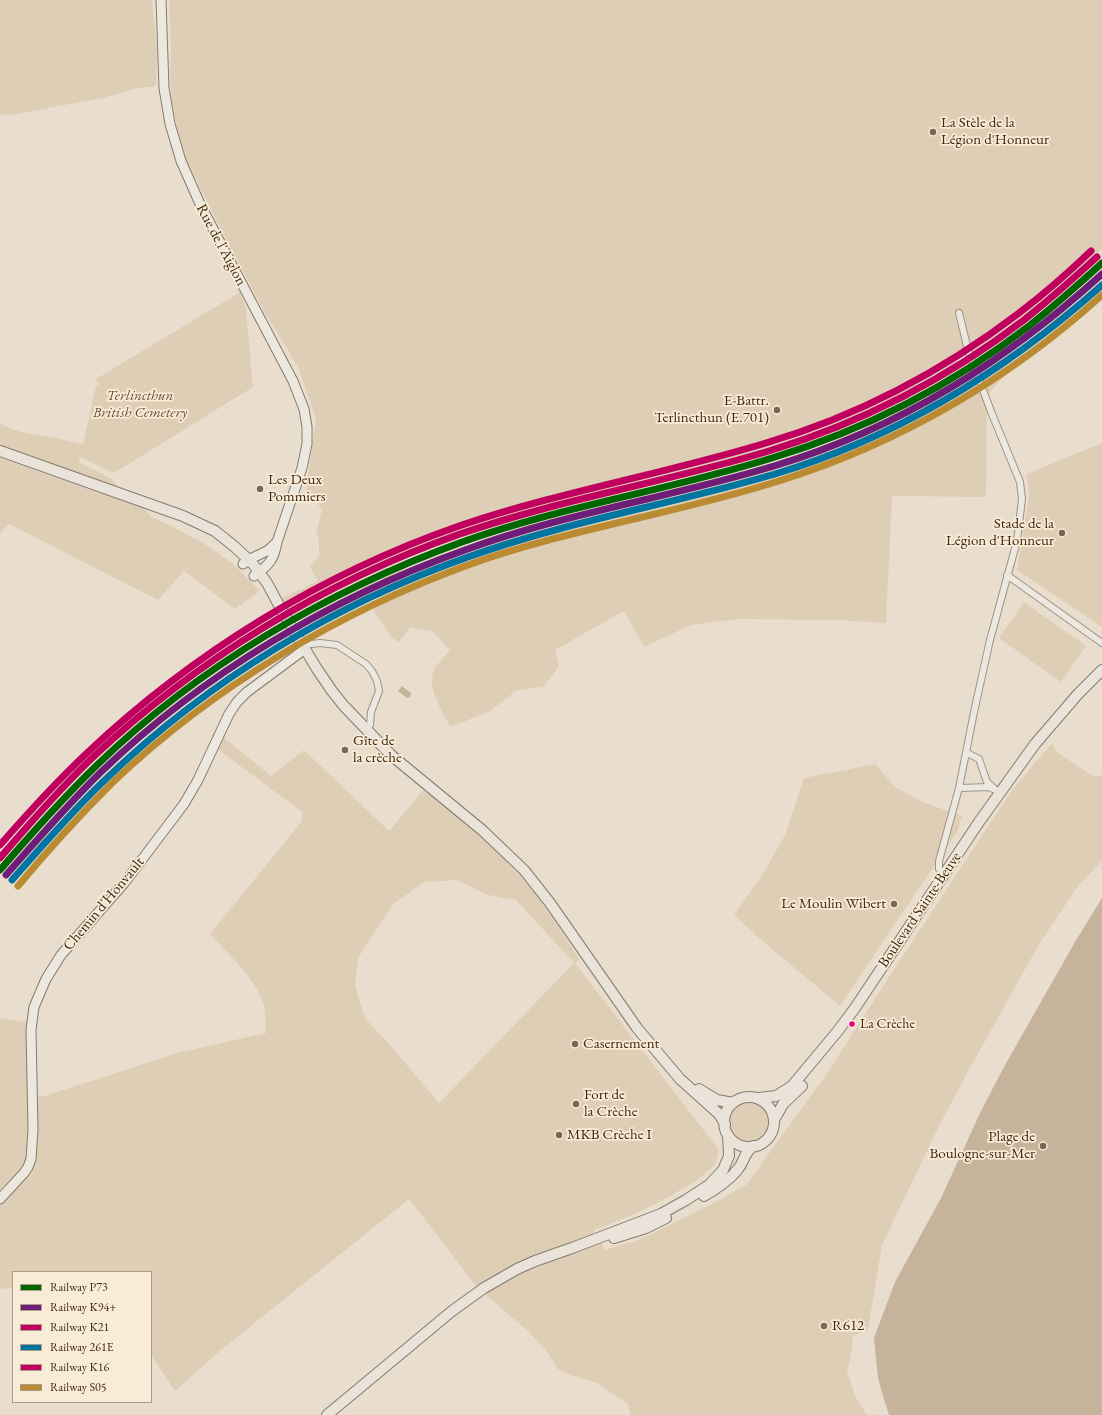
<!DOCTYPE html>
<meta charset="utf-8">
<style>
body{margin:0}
#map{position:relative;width:1102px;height:1415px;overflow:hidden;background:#e9decd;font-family:"EB Garamond",serif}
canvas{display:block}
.legend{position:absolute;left:12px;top:1271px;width:140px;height:132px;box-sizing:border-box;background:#f8ecd7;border:1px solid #af9c88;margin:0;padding:5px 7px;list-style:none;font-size:12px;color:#412512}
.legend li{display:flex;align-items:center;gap:8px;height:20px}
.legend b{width:20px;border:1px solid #af9c88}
</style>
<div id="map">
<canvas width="1102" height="1415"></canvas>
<ul class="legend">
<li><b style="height:5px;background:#060"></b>Railway P73</li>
<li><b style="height:5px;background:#6e1e78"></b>Railway K94+</li>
<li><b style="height:5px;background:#bf005f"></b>Railway K21</li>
<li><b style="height:5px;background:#0075a1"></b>Railway 261E</li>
<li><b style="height:5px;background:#bf005f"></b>Railway K16</li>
<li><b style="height:5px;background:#ba8b32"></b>Railway S05</li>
</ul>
</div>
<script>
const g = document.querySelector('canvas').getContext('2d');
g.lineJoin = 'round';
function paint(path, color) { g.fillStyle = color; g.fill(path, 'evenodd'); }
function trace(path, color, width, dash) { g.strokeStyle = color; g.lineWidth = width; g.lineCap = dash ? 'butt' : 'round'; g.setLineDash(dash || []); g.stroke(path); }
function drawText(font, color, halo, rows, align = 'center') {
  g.font = font + ' "EB Garamond",serif'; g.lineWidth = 3.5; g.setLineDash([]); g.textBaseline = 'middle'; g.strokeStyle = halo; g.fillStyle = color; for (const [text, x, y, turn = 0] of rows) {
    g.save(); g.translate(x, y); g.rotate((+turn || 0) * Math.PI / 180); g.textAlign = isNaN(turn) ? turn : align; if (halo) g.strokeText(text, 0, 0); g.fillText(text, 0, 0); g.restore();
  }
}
paint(new Path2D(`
 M0 0H152L157 49 156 85 151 87 138 88 103 98 16 114 0 115Z
 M169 0H1102V249C1064 289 1019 322 974 354H967L957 359 959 364 898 398 863 415 819 432 770 450 727 462 570 501 486 524 374 567 320 594 288 612 282 598 318 581 310 567 319 556V538L316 533 322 509 306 490 316 418 298 367 265 313 233 253 185 157 177 129 172 103 170 80 171 47Z
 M1102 269V273L1063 308 1072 321 1059 336 1048 317Z
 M240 292 246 309 253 387 114 473 80 457 79 462 112 479 118 488 60 468 0 445V423C15 433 34 434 52 437 62 439 72 443 83 444L96 386 99 385 96 379Z
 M999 357 1007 374 987 395 986 497 892 496 886 623 838 620 738 619 691 625 644 647 624 611 555 650 559 667 543 687 517 690 490 711 451 727C443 714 426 686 434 670 437 663 445 657 450 650L432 631 410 627 399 642 391 637 373 610 382 596 372 595 326 620 312 614 382 578 495 536 542 522 706 483 763 467 838 440 874 424 922 400Z
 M1102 443V627L1017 570 1029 496 1027 474Z
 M0 458 103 494 143 506 151 517 169 525 205 544 232 563 260 591 235 609 184 571 158 600 9 524 0 533Z
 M1024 602 1086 646 1061 682 999 638Z
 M221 735 271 776 304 750 389 831 424 789C456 816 490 843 519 875 542 900 560 930 579 959L575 963 719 1150 715 1165 696 1181 665 1199 633 1215 594 1230 605 1250 641 1239 710 1205 746 1185 828 1072 889 977 1010 793 1037 760 1052 744 1057 752 1094 777 1102 775V861L1078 886 1038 946 965 1077 939 1126 882 1245 868 1329 853 1336 851 1355 847 1371 856 1398 867 1415H630L628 1404 597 1383 570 1375 558 1369 545 1349 528 1331 488 1297 473 1282 409 1199 221 1350 175 1391 151 1355V1272H13V1288L0 1289V1018L28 1022 27 1077 29 1097 45 1096 177 1053 266 1033C265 1023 266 1011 263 1002 255 978 227 953 210 934L302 821V812L216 748ZM457 880 488 895 516 900 574 963 439 1103 390 1045 365 1018 355 986 358 958 393 904 424 882Z
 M875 764 895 787 923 802 962 816 957 832 840 1006 759 938 734 915 764 872 785 835 804 778Z
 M729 1121a20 20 0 1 1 40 0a20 20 0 1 1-40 0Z`), '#dfceb6');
paint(new Path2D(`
 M402 686 411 693 410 697 407 698 398 691Z
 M1102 898V1415H889L882 1393 878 1378 874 1338 895 1282 941 1198 981 1111 1005 1065 1075 942Z`), '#c6b39b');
const street = new Path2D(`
 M1007 575 1102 643
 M303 645 320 643 337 645 366 664 372 671 377 681 379 691 371 712 370 725 367 731
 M967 753 979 759 987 782 999 793
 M959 788 989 787 993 789
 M944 874 939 869V861L959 788 974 712 990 640 1017 541 1022 499 1020 482 992 414 968 350 959 313`);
const secondary = new Path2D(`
 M161 0 164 88 170 124 181 161 200 204 293 381 304 409 307 427V444L302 468 277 542C274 560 269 565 254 576
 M243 564 250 559 267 551 277 542
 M0 1199 24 1173 28 1167 31 1159 33 1130 31 1030 34 1007 46 979 61 955 125 882 184 804 198 780 229 714 237 702 247 692 305 649`);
const primary = new Path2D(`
 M0 451 183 516 215 531 235 547 253 564 267 583 281 609 317 669 332 691 344 706 391 755 482 830 524 870 550 903 637 1028 680 1079 719 1114 725 1124
 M699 1089 717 1100 733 1103
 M724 1122a25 25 0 1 1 50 0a25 25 0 1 1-50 0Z
 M759 1098 776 1096 792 1086 837 1032 855 1008 979 822 1035 744 1078 694 1102 670
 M774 1120 783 1104 802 1086
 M704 1196C716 1189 729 1181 738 1169 745 1161 743 1154 753 1146
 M614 1238 646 1228 666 1218
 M327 1415 452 1311 484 1288 517 1269 535 1261 572 1248 661 1214 686 1200 709 1185 723 1170 729 1156 728 1135`);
trace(street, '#9d9387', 8);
trace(secondary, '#847a6e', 11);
trace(primary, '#847a6e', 12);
trace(street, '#ece7df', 6);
trace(secondary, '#ece7df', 9);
trace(primary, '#e9e3da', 10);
trace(new Path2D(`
 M0 870C31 834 62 799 96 766 199 666 327 591 462 542 563 506 670 490 772 458 865 430 952 385 1029 326 1054 306 1078 285 1102 263`), '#060', 7);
trace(new Path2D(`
 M6 875C37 840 68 804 101 772 204 673 331 598 465 550 565 513 672 497 774 466 900 428 1005 362 1102 274`), '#6e1e78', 7);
trace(new Path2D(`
 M0 858C29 824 59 790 91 759 196 660 324 582 460 534 561 499 667 482 769 451 861 423 948 378 1024 320 1049 300 1073 279 1097 257`), '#bf005f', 7);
trace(new Path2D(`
 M12 880C43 845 73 810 107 778 209 680 335 604 468 557 568 521 673 504 775 474 897 437 1007 370 1102 285`), '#0075a1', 7);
trace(new Path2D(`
 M0 845C28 813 56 782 87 753 193 653 321 574 459 526 559 492 664 474 766 443 857 416 943 371 1019 313 1044 294 1068 273 1091 251`), '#bf005f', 7);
trace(new Path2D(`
 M18 886C48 850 79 816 112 783 213 687 340 611 471 564 572 528 680 513 782 480 901 442 1009 379 1102 295`), '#ba8b32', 7);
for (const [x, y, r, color] of [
 [933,132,4,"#7c6653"],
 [777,410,4,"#7c6653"],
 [260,489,4,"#7c6653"],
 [1062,533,4,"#7c6653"],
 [345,750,4,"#7c6653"],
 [894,904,4,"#7c6653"],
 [852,1024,3.5,"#e5007d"],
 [575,1044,4,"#7c6653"],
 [576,1104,4,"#7c6653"],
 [559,1135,4,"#7c6653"],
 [1043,1146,4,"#7c6653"],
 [824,1326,4,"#7c6653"]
]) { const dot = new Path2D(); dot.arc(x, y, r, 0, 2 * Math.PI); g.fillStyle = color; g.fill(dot); trace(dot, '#f8ecd7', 1.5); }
drawText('14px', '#412512', '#f8ecd7', [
 ["La Crèche",860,1024]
], 'left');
drawText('15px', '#412512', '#f8ecd7', [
 ["La Stèle de la",941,123],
 ["Légion d'Honneur",941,140],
 ["E-Battr.",769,401,"right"],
 ["Terlincthun (E.701)",769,418,"right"],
 ["Les Deux",268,480],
 ["Pommiers",268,497],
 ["Stade de la",1054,524,"right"],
 ["Légion d'Honneur",1054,541,"right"],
 ["Gîte de",353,741],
 ["la crèche",353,758],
 ["Le Moulin Wibert",886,904,"right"],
 ["Casernement",583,1044],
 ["Fort de",584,1095],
 ["la Crèche",584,1112],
 ["MKB Crèche I",567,1135],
 ["Plage de",1035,1137,"right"],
 ["Boulogne-sur-Mer",1035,1154,"right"],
 ["R612",832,1326]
], 'left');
drawText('15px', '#412512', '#f8ecd7', [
 ["Rue de l'Aiglon",221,245,62],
 ["Chemin d'Honvault",104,904,-50],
 ["Boulevard Sainte-Beuve",920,910,-56]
]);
drawText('italic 15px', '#664c36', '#f8ecd7', [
 ["Terlincthun",140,396],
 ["British Cemetery",140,413]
]);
</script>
